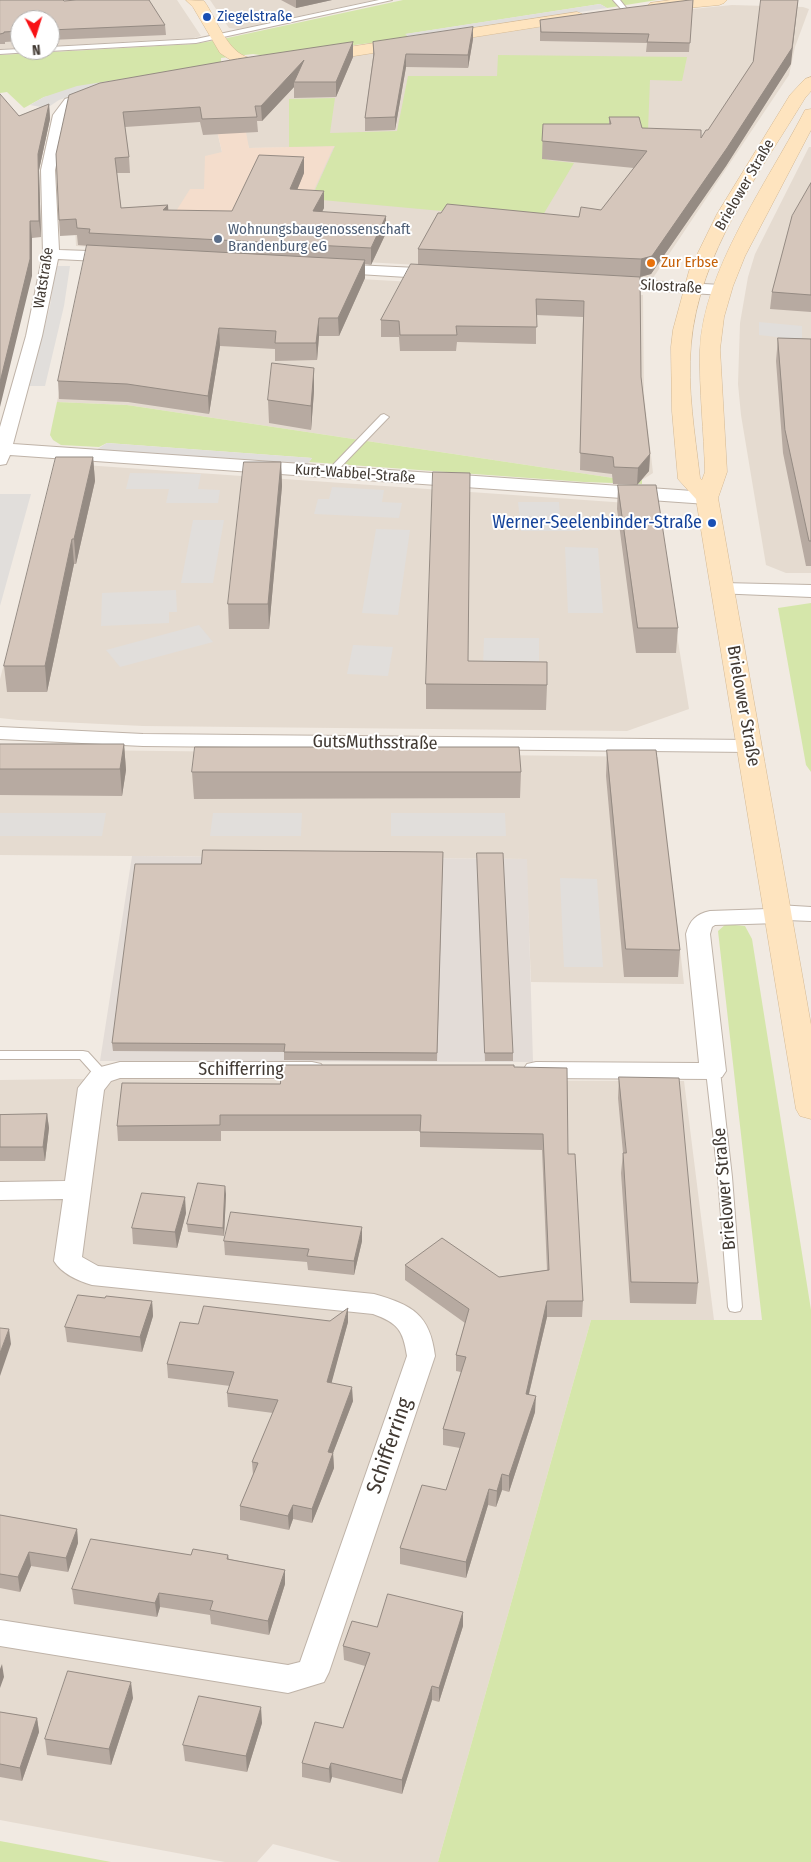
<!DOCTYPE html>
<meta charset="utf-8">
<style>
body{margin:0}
#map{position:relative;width:811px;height:1862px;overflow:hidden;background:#f1eae2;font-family:"Fira Sans Condensed",sans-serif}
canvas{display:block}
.north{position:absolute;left:10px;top:10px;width:50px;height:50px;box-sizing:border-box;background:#fff;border:1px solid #b3b0ad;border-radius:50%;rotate:175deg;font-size:14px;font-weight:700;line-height:20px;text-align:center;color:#423a33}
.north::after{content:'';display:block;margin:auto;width:18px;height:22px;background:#f81215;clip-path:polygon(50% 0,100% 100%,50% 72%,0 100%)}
</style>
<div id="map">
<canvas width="811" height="1862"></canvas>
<div class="north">N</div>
</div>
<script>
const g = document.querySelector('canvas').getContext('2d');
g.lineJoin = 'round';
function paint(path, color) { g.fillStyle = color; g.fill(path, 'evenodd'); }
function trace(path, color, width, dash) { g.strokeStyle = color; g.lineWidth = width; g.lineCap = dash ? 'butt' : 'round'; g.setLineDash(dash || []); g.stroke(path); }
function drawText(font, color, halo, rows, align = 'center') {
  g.font = font + ' "Fira Sans Condensed",sans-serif'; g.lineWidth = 4; g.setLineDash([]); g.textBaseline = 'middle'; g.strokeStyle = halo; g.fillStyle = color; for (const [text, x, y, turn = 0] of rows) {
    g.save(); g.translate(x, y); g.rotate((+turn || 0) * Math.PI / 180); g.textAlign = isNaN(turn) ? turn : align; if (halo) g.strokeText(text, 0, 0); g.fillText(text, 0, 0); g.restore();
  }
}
paint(new Path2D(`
 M0 0H177L201 36 194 38 50 46V20H20V48L0 49Z
 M210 0H374L238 29 229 28Z
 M732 5 803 7 809 9 795 47 789 75 653 278 76 246 69 110 205 79 222 152 204 189 161 235 334 147 249 148 222 76 586 20Z
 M809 147H811V573H786L766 565 741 415 738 384 740 323 748 277 755 254Z
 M94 264 643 295 644 394 653 473 642 480 620 479 127 405 57 402 85 268Z
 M56 463 656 505 689 709 627 731 143 726 18 720 0 718V679Z
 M0 749 658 757 684 984 531 982 526 859 0 855Z
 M73 1079 684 1081 714 1320H591L438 1862H341L273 1844 257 1862H225L0 1820V1080Z`), '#e5dbd0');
paint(new Path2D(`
 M205 79 237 83 249 148 334 146 284 256 161 235 190 189H204L205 156 222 152Z`), '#f4ddcc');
paint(new Path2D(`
 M132 856 527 859 533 1062 100 1061Z`), '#e3dcd7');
paint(new Path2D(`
 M403 0H657L607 8 600 4 406 34 410 38 267 56 253 54 221 58V64L44 97 24 108 7 92 0 93V55L194 44 218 40Z
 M498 55 687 57 682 81 650 80 648 131H549L547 160 574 163 540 220 311 199 335 146 289 147V99L335 98 330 133 397 131 408 76H497Z
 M57 402 127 405 620 479 642 480V484L584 482 309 462 312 458 107 443 99 447 61 445 53 440 50 435Z
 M811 603V772L806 765 778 608Z
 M726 924 745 926 752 939 811 1310V1862H438L591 1320H762L718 931Z
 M0 1841 111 1862H0Z`), '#d5e6aa');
paint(new Path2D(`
 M600 4 607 8 410 38 405 34Z
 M173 71 87 91 59 100 47 108 30 105 44 97 77 86Z
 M56 266H70L64 306 45 386H29L50 306Z
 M759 322 802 326V340L759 335Z
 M107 443 312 458 303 470 88 455Z
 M130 473 201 474 198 489 220 490 218 503H166L169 489H126Z
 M332 487 384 490 382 502 402 503 399 518 314 514 318 499H329Z
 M0 494H31L0 606Z
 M518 502H559L560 516H579L580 531H521Z
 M193 520H224L213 583H181Z
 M376 529 410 530 398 615 362 613Z
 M565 547 598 548 603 613H568Z
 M176 590 177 612H169V623L101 626 102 593Z
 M199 625 213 642 120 667 106 650Z
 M484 638H539V667L483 666Z
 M353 645 393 647 388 676 347 674Z
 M0 813H106L102 836H0Z
 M213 813H302L301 836H210Z
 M391 813H505L506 836H391Z
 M560 878 597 879 603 967H564Z`), '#e1dedb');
const lane = new Path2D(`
 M379 0H392L196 43 50 51 47 50H50V47L196 39Z
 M613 0H620L628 10 627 11H623Z
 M20 49 35 50 31 52 0 54V50Z
 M384 414 389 417 387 419 334 474H328V470L381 415Z
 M0 1051H83L88 1052 109 1075 107 1078H97L80 1059H0Z
 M713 1067 718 1068 720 1071 732 1177 742 1307 740 1311 735 1312 730 1311 728 1307 718 1177 706 1071 708 1068Z`);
const street = new Path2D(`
 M97 88 102 89 104 92 102 95 75 105 67 115 55 170 59 250 117 252 123 254 125 257 123 260 117 262 58 259 42 336 13 444 707 492 714 494 716 498 714 502 707 504 10 455 6 464 0 465V427L26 336 43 254 41 170 53 115 65 99Z
 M332 264 439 269 445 271 447 274 445 277 439 279 326 272 324 269 326 266Z
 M609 279 722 285 728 287 730 290 728 293 722 295 603 287 601 284 603 281Z
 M722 583 811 585V597L715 593 712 589 715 585Z
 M0 727 143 734 750 740 758 741 761 746 758 751 750 752 143 746 0 739Z
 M778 905 811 907V921L787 920 778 923 715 925 712 927 710 934 726 1071 722 1077 713 1079 536 1078 527 1076 523 1070 527 1064 536 1062 699 1063 686 934C690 920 696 914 710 911L768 909Z
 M120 1062H312L321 1064 325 1070 321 1076 312 1078H120L111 1081 104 1090 82 1257 98 1266 374 1294C412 1305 430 1314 435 1356L329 1672 324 1682 288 1693 0 1646V1620L288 1665 300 1662 407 1356C403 1330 398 1323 373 1314L92 1285C78 1281 61 1273 54 1261L63 1199 0 1200V1182L65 1181 78 1088 93 1069Z`);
const secondary = new Path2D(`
 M186 0 204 1C217 19 227 53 250 58 260 61 271 57 282 60L284 63 282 66 276 68 240 66 220 53 193 7Z
 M671 0H727L724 3 719 5 655 11 650 9 647 6 650 3Z
 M577 12 582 14 585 17 582 20 316 62 310 60 308 57 310 54 316 52Z
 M811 77V91L805 98C759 174 699 253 691 345 687 388 695 434 700 478L702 480 705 472C704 432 699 390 700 350 703 271 767 183 803 114L805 110 811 109V130L745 256 733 286 724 317 720 349 727 472 718 498 811 1025V1119L800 1116 796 1109 696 499 678 479 672 411 671 347 673 330 689 271 717 214 790 95 805 79Z`);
trace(lane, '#bfb3a8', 2);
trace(street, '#bfb3a8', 2);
trace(secondary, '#d4b994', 1);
paint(lane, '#fff');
paint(street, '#fff');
paint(secondary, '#fee4bf');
paint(new Path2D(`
 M0 0 64 1 165 25 166 35 50 40V20H20V41L5 42V44H0Z
 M281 0H332L296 8Z
 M693 0 689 52H646L647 43 540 41V20Z
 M473 39 468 68 406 67 395 130 365 131V118L373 58V42Z
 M353 42V57L336 97 294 98V87L262 121H257L258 132 203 135 200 122 125 127 129 157 130 173H117L121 208 168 205V211H232L304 157V173L297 190 324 208 322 212 386 233 371 265 365 264V278L339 336H319L317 360 275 361V349L220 346 209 414 128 402 59 399 58 381 90 246 78 245 77 235 60 236 59 220 69 95Z
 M791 64 726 166 651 274 640 277 641 377 650 454 649 471 637 485 613 484 612 474 580 470 583 317 536 315V344L457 342 456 351H400L399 337H381V320L418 265V249L579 217 601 210 634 168 542 159 543 124H609V117L642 128 701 138 708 130Z
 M49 104 50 119 39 170 41 237 32 238V276L19 116Z
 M811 183V312L770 309 772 292Z
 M778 338 811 339V566H806L783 453 776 361Z
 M314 368V391L311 430 269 423 268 400Z
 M93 457 95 481 76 564H74L47 692H7L4 666Z
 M281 462 282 486 269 629H229L228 604Z
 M618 485 678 628 676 653H636L617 509Z
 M468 661 547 685 546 710 426 709V684Z
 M0 744H124L126 770 122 796 0 795Z
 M607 750 680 950 678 977H624L606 776Z
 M192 772H521L520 798 194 799Z
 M443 852 437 1061 284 1060V1052L113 1051 112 1043 201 864Z
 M477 853 513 1053V1061H485Z
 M514 1067 568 1154 583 1301 582 1317H547L529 1394 535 1412 509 1492 502 1490 496 1507 488 1505 466 1578 400 1564V1548L446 1490 460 1448 443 1445V1429L461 1372 456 1371V1355L465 1323 405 1280V1265L499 1277 547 1270 542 1150 420 1147V1131H221V1141H118L117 1126 280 1084Z
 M619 1077 698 1283 696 1304 630 1303 621 1173 623 1153 618 1098Z
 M47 1114 49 1128 45 1161H0V1115Z
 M226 1194 224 1236 188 1232 187 1224Z
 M186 1213 177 1248 133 1244 132 1228Z
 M224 1241H362L354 1275 308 1270 307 1262 225 1255Z
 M105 1298 152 1301 153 1316 142 1352 67 1342 65 1327Z
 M330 1321 348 1322 331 1383 353 1401 333 1453 334 1468 312 1523 293 1519 289 1530 240 1520V1506L253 1475 252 1462 273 1413 228 1407 227 1393 230 1386 168 1378 167 1364 198 1324Z
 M0 1515 77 1529 78 1543 68 1572 31 1566 20 1592 0 1588Z
 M191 1555H228L229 1559 285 1570V1584L269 1635 211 1624 210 1615 160 1607 157 1617 74 1604 72 1589Z
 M463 1612V1626L439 1702 432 1700 402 1794 332 1777 330 1783 302 1777V1763L343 1728 365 1666 344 1660 343 1646 377 1627Z
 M133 1698 111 1765 47 1755 45 1739Z
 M0 1712 37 1718 39 1732 22 1781 0 1777Z
 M262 1723 247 1772 185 1761 183 1745Z`), '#b7aaa1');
paint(new Path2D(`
 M296 0H332L296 8Z
 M798 0 791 64 726 166 651 274 640 277 641 259Z
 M473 27V39L468 68V55Z
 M353 42V57L336 97V82Z
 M406 54V67L395 130V117Z
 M304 60 294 82V87L262 121 261 106Z
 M49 104 50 119 39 170 41 237 39 221 38 154Z
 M304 157V173L291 205 290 189Z
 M324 191V208L313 228V211Z
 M168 205 169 222 163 210Z
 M386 216V233L371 265V248Z
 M30 221 32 238V276L0 407V382Z
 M365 260V278L339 336 338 318Z
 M319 318V336L317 360 316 343Z
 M219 328 220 346 209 414 208 396Z
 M314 368V391L311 430V406Z
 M650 454 649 471 637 485 638 468Z
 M93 457 95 481 76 564 74 539Z
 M281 462 282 486 269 629 268 604Z
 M72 539 74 564 47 692 45 666Z
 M124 744 126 770 122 796 120 769Z
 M47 1114 49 1128 45 1161 43 1147Z
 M225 1186 226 1194 224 1236 223 1228Z
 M185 1197 186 1213 177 1248 175 1232Z
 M362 1227V1241L354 1275V1261Z
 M152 1301 153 1316 142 1352 140 1337Z
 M547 1301V1317L525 1410 526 1394Z
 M348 1308V1322L328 1396 327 1382Z
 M9 1329 11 1344 0 1376V1353Z
 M352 1387 353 1401 328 1466V1452Z
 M536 1396 535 1412 509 1492V1476Z
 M333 1453 334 1468 312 1523V1509Z
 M502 1474V1490L496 1507 497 1491Z
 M489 1489 488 1505 466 1578V1562Z
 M293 1505V1519L289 1530 288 1516Z
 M77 1529 78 1543 68 1572 66 1558Z
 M29 1552 31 1566 20 1592 18 1577Z
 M285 1570V1584L269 1635 268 1621Z
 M159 1593 160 1607 157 1617 155 1603Z
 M463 1612V1626L439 1702V1688Z
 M2 1664 4 1677 0 1688V1669Z
 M131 1682 133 1698 111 1765 109 1749Z
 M432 1686V1700L402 1794V1780Z
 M261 1707 262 1723 247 1772 246 1756Z
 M37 1718 39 1732 22 1781 20 1768Z
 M331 1763 332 1777 330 1783 329 1769Z`), '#958b83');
const building = new Path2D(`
 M0 0H63L64 1 76 0H149L165 25 50 30V20H20V31L4 32V33L0 34Z
 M693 0 690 43 647 42 649 34 541 32 540 20 626 8Z
 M761 0H798L792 48 727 148 652 256 641 259 418 249 438 213H441L447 204 579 217 581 207 601 210 647 151 542 141 543 124H611L609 117H639L642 128 701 130V138L706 130H708L753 62Z
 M473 27 468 55 406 54 395 117 365 118 374 54 373 42Z
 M353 42 336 82H294L304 60 261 106H255L257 117 202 119 200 107 123 112 129 157 115 158 121 208 168 205 163 210 232 211 259 155 304 157 290 189 324 191 313 211 386 216 371 248 89 233 90 229 77 228 76 219 59 220 56 154 69 95 100 83 237 59Z
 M0 94 19 116 49 104 38 154 39 221H30V259L0 382Z
 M811 183V295L772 292 792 216Z
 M87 245 365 260 338 318H319L316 343H275L276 331 219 328 208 396 127 384 58 381Z
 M411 264 640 277 641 377 650 454 638 468 614 467 613 457 580 453 584 301 536 299 537 327 456 326 457 335H400L399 321 381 320Z
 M778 338 811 339V541H809L785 430Z
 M272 363 314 368 311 406 268 400Z
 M56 457H93L74 539H72L45 666H4Z
 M244 462H281L268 604H228Z
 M433 472 470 473 468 661 547 662V685L426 684Z
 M618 485H656L678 628H638Z
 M0 744H124L120 769H0Z
 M195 747H519L521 772H192Z
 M607 750H656L680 950 626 949Z
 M203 850 443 852 437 1053 284 1052 285 1044 112 1043 135 864H201Z
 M477 853H503L513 1053H485Z
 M282 1065H514V1067L567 1068 568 1154H575L583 1301H547L526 1394 536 1396 509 1476 502 1474 497 1491 489 1489 466 1562 400 1548 422 1485 446 1490 465 1433 443 1429 466 1357 456 1355 469 1309 405 1265 442 1238 499 1277 549 1270 543 1134 420 1132 421 1115H220V1125L117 1126 122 1083 280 1084Z
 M619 1077 679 1078 698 1283 631 1282 623 1153H626Z
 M47 1114 43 1147H0V1115Z
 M198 1183 225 1186 223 1228 187 1224Z
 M142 1193 185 1197 175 1232 132 1228Z
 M231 1212 362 1227 354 1261 307 1256 309 1249 224 1241Z
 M78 1295 105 1298 106 1296 152 1301 140 1337 65 1327Z
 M204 1306 330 1321 348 1308 327 1382 352 1387 328 1452 333 1453 312 1509 293 1505 288 1516 240 1506 258 1463 252 1462 278 1400 227 1393 234 1372 167 1364 180 1322 198 1324Z
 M0 1328 9 1329 0 1353Z
 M0 1515 77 1529 66 1558 29 1552 18 1577 0 1574Z
 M91 1539 191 1555 193 1549 228 1555 227 1559 285 1570 268 1621 210 1610 213 1601 159 1593 155 1603 72 1589Z
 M388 1594 463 1612 439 1688 432 1686 402 1780 331 1763 329 1769 302 1763 315 1722 343 1728 370 1653 343 1646 352 1621 377 1627Z
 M68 1671 131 1682 109 1749 45 1739Z
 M199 1696 261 1707 246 1756 183 1745Z
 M0 1712 37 1718 20 1768 0 1764Z`);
paint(building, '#d5c6bb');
trace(building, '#958b83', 1);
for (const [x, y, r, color] of [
 [207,17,5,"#1a4fb4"],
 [218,239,5,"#5c6f8a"],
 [651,263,5,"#e8710a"],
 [712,523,5,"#1a4fb4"]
]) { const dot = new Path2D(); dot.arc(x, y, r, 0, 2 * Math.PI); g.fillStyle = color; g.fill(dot); trace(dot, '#fff', 2); }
drawText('15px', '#164399', '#fff', [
 ["Ziegelstraße",217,17]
], 'left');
drawText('15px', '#423a33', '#fff', [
 ["Brielower Straße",745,185,-60],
 ["Watstraße",44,278,-81],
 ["Silostraße",671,287,3],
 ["Kurt-Wabbel-Straße",355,474,4]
]);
drawText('15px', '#4e5e75', '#fff', [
 ["Wohnungsbaugenossenschaft",228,230],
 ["Brandenburg eG",228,247]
], 'left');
drawText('15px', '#c56008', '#fff', [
 ["Zur Erbse",661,263]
], 'left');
drawText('18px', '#164399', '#fff', [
 ["Werner-Seelenbinder-Straße",702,523]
], 'right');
drawText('18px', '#423a33', '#fff', [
 ["Brielower Straße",743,706,80],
 ["GutsMuthsstraße",375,743,1],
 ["Schifferring",241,1070],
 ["Brielower Straße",725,1189,-95]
]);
drawText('21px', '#423a33', '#fff', [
 ["Schifferring",390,1446,-71]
]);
</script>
